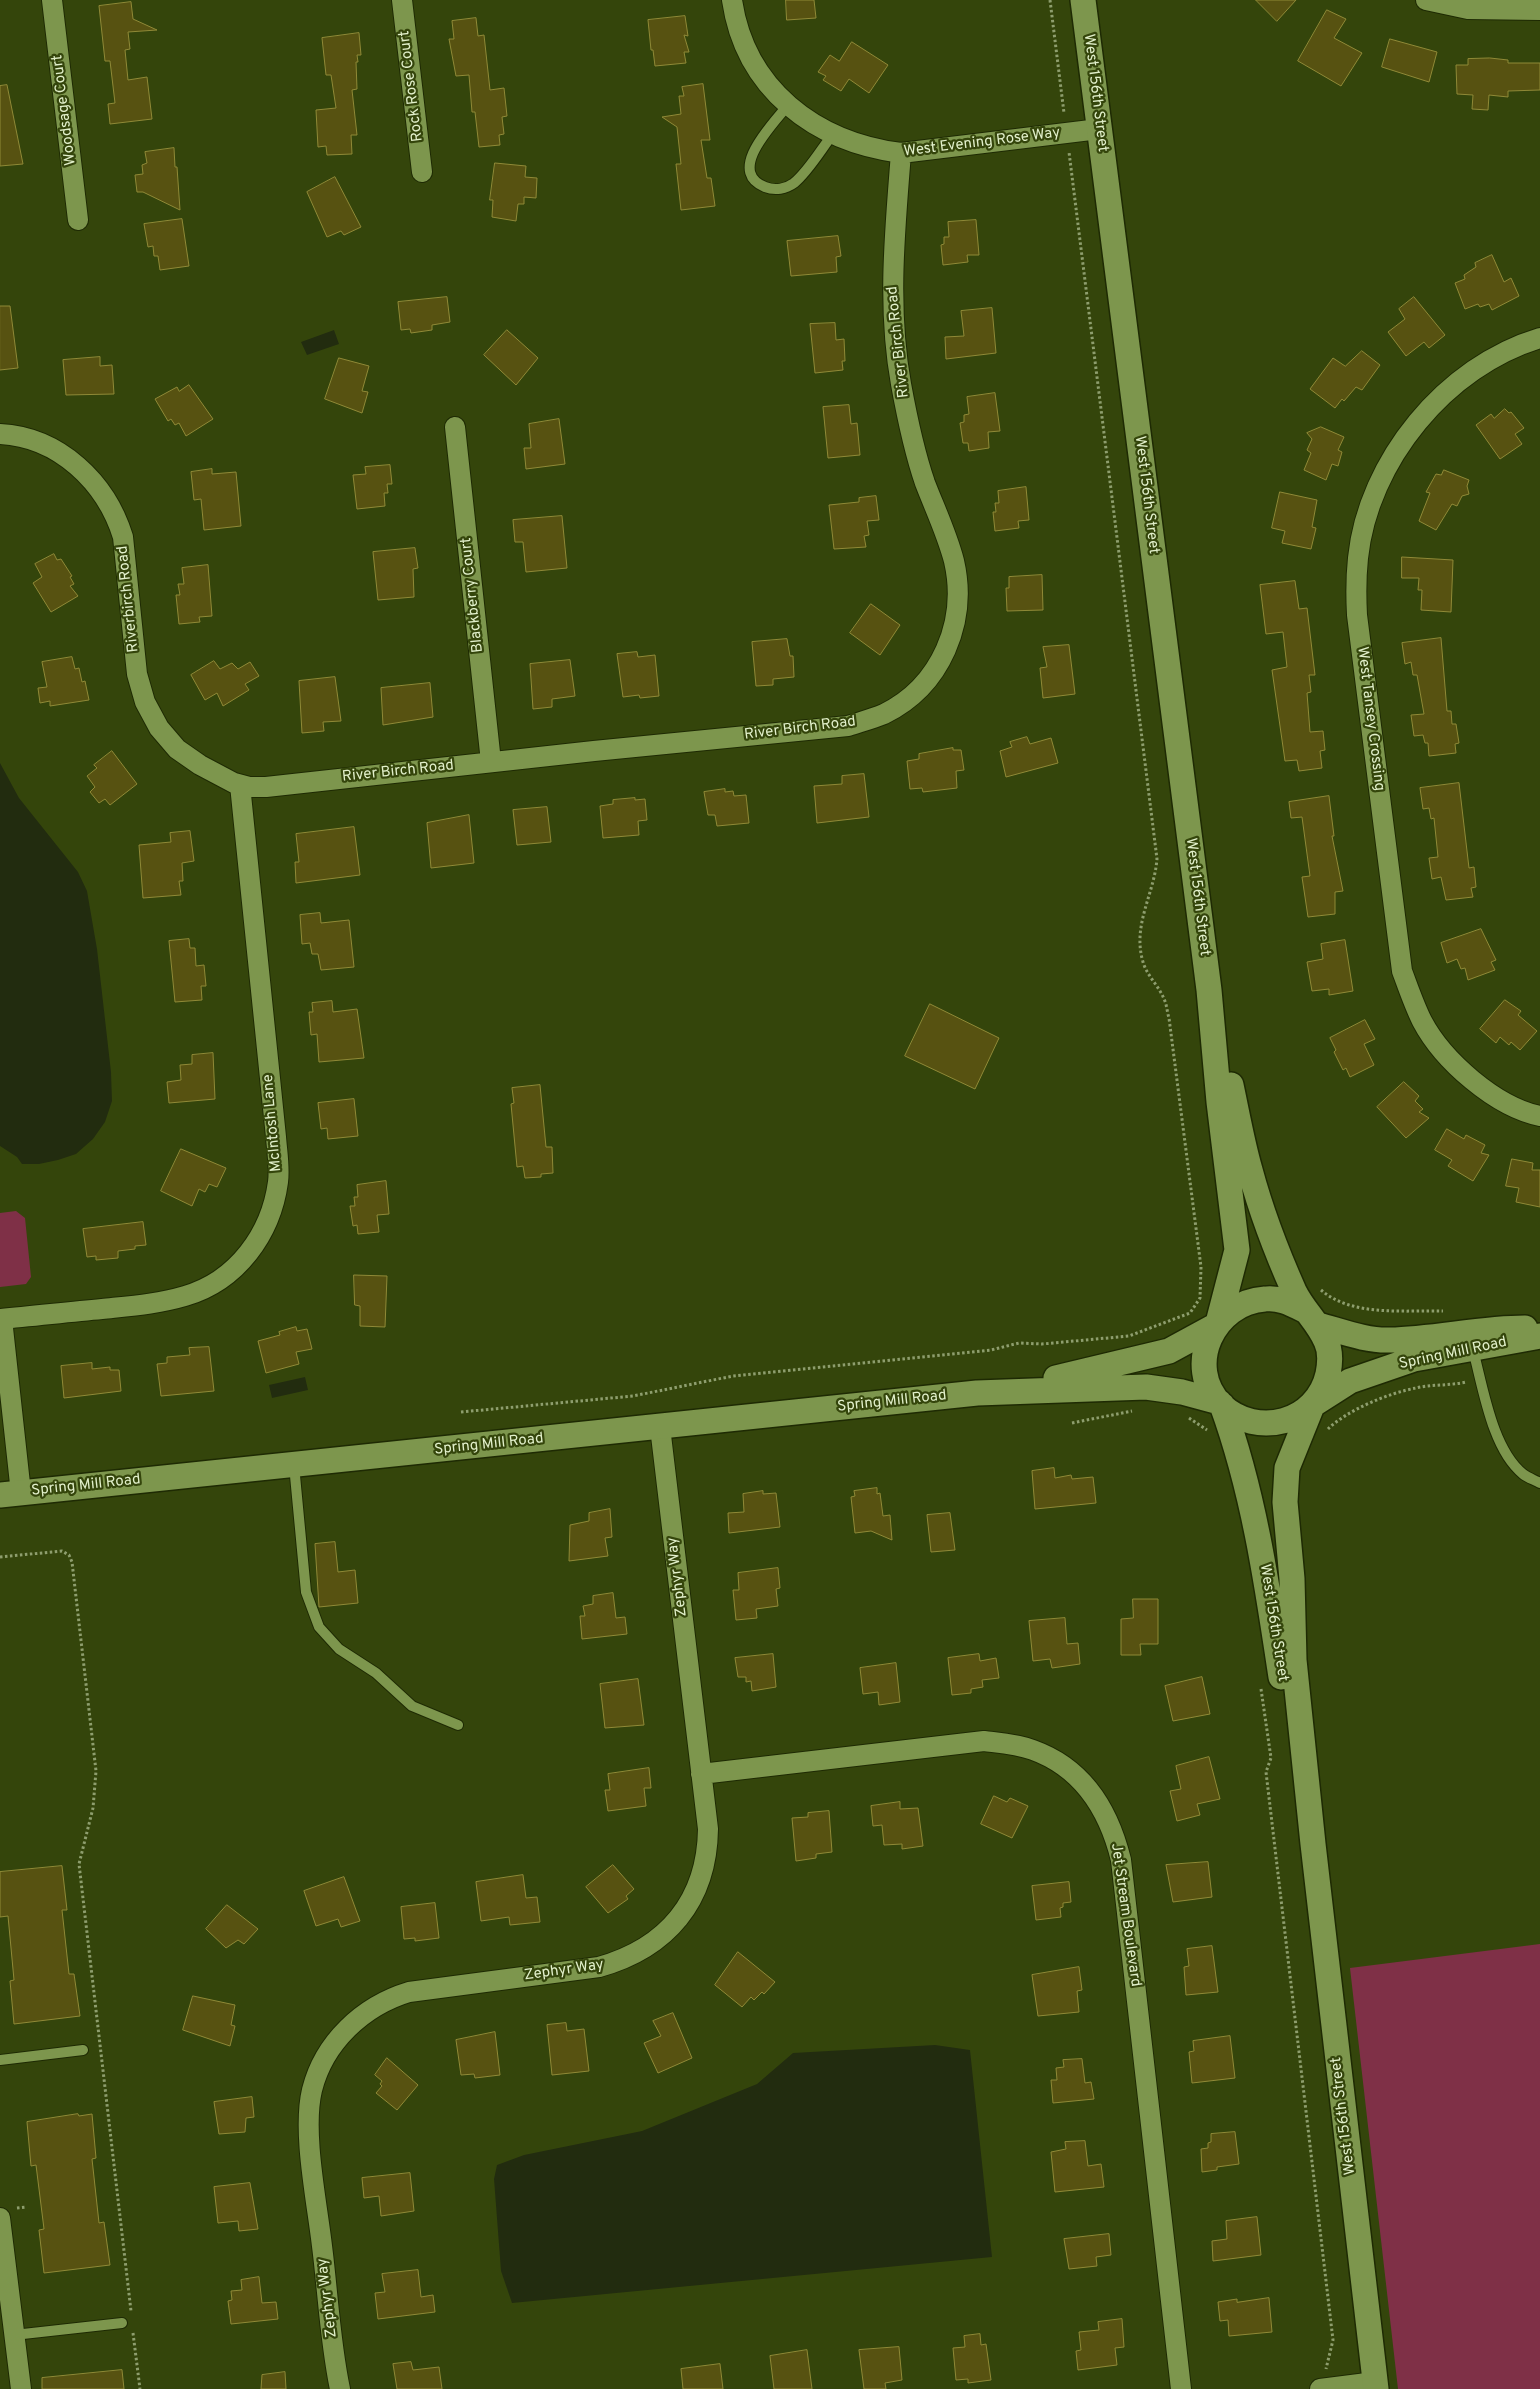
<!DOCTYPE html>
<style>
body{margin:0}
canvas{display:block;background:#34450b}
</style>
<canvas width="1540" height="2389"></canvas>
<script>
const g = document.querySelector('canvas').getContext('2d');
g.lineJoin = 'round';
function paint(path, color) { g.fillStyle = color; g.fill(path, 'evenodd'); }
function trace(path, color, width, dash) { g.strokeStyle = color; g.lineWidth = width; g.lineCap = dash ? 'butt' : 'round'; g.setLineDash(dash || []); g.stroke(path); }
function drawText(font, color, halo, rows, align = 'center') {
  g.font = font + ' Overpass,sans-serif'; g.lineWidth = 4.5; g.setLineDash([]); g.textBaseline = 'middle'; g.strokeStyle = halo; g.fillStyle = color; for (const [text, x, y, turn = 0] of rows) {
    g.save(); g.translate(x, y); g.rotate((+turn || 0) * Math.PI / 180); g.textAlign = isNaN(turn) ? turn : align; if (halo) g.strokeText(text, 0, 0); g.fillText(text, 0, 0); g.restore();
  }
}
paint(new Path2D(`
 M16 1211 25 1218 31 1277 26 1284 0 1287V1213Z
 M1540 1944V2389H1398L1350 1968Z`), '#7f3047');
paint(new Path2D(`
 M334 330 339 344 307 355 301 342Z
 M0 763 19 798 78 872 87 891 97 949 111 1072 112 1101 105 1122 93 1139 76 1154 58 1160 39 1164H22L17 1157 0 1146Z
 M305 1377 308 1390 272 1398 269 1385Z
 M935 2045 970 2050 992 2257 512 2303 501 2271 494 2179 497 2165 524 2155 642 2131 757 2084 793 2053Z`), '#222c0f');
const building = new Path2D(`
 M786 0H814L816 18 787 20Z
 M1256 0H1296L1277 21Z
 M131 2 133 19 157 30 128 32 130 49 125 50 128 80 147 77 152 119 110 124 108 104 115 103 110 61H105L99 6Z
 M1327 10 1346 19 1334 38 1362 53 1341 86 1298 61Z
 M685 16 688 36 684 35 689 52H684L686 63 655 66 653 50H651L648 20Z
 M476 18 478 36 484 35 490 90 504 88 507 116 502 117 504 134 499 135 500 145 479 147 475 112H472L469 75 456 76 449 39H454L452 21Z
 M359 33 361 55H357L358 62H356L357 89 352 90 357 135H351L352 154 327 155 326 146 318 147 316 110 336 108 331 75H326L322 38Z
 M1390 39 1437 52 1429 82 1382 67Z
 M852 42 888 65 869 93 849 79 841 91 823 80 826 76 818 72 830 55 839 61Z
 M1490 58 1508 60V63H1540V90L1508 91V97L1489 95 1488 110 1472 109 1473 95 1457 94 1456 65H1468V59Z
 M703 84 710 140H701L707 178H711L715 206 681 210 676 164H681L677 127 662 117 681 114 679 96H684L682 87Z
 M7 85 23 164 0 166V86Z
 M174 148 175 167H177L180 210 143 192H137L135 175 143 174 142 165 147 163 145 152Z
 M495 163 526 166 525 177 537 178 536 198 524 197V204H518L516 221 492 217 493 200H490Z
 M335 177 361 227 344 235 341 231 327 237 307 192Z
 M182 219 189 266 160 270 158 256H154L153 246 148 247 144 224Z
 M976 220 979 255H967L968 262 943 265 941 245 944 244V237H949L948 222Z
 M838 236 841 256 836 257 837 272 791 276 787 241Z
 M1492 255 1504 282 1511 278 1519 296 1492 310 1489 304 1480 307 1478 304 1465 309 1455 283 1465 279 1464 275 1476 267 1475 263Z
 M447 297 450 322 432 325V330L411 333 410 329 401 330 398 302Z
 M1414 297 1445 335 1429 348 1424 342 1406 356 1388 332 1405 319 1399 309Z
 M0 306H10L18 368 0 370Z
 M992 308 996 353 946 359 945 337 964 336 961 311Z
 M835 323 836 340 844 339 845 361H842L843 370 815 373 810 324Z
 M507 330 538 358 516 385 484 355Z
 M1362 351 1380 365 1362 390 1356 387 1344 401 1342 399 1335 408 1310 389 1333 358 1345 366Z
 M100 357V366L112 365 114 394 66 395 63 360Z
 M339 358 369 366 362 391 368 392 362 413 325 399Z
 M189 385 213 419 186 436 179 423 175 425 171 419 168 421 155 399 177 387 179 391Z
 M995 393 1000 431 988 432 989 448 969 451 968 443H963L960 423 964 422V415L969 414 967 397Z
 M849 405 851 424 857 423 860 455 828 458 823 407Z
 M1505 409 1509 413 1511 412 1524 428 1515 434 1522 444 1500 459 1476 425 1491 414 1494 418Z
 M559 419 565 464 526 469 524 448H531L529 424Z
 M1321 427 1344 437 1338 450 1342 452 1338 466 1332 464 1326 480 1304 470 1311 453 1307 450 1312 439 1307 433Z
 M390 465 392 484H387L388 493H384L385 506 357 509 353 475 366 474 365 467Z
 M212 469V474L236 472 241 526 204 530 201 499 194 500 191 472Z
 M1444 470 1469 480 1467 486 1469 494 1462 496 1457 506 1452 504 1436 530 1419 521 1430 493 1426 492 1436 474 1441 475Z
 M1026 487 1029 520 1018 521 1019 528 995 531 993 512H996L995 503H999L998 491Z
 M1280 492 1317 500 1312 527 1316 528 1311 549 1282 543 1285 531 1272 528Z
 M876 496 879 520 867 521 869 535 864 536 866 547 834 549 829 505 859 502V498Z
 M562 516 567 568 526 572 523 542H515L513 520Z
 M415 548 418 568 413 569 414 597 378 600 373 552Z
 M54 554 57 560 61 559 72 576 70 577 74 584 70 586 78 596 51 612 33 583 42 577 35 564Z
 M1402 557 1453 560 1451 612 1421 610 1422 590H1418L1419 578H1402Z
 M208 565 212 616 199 617 200 622 179 624 176 595H180L178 584H184L182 568Z
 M1042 575 1043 610 1007 611 1006 588H1009V577Z
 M1295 581 1299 609 1307 608 1315 675H1309L1311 692 1307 693 1310 732 1323 731 1325 750 1320 751 1322 768 1299 771 1297 760 1285 761 1272 670 1287 667 1283 632 1266 634 1260 585Z
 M871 604 900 625 880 655 850 633Z
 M1441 638 1447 711H1451L1452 724H1456L1459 743 1455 744 1456 753 1429 756 1428 743H1425L1423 735 1414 736 1411 715 1424 714 1417 675H1413L1411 662 1405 664 1402 643Z
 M787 639 790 656H793L794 677 773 679V685L756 686 752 642Z
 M1069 645 1075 694 1043 698 1040 668 1047 667 1043 647Z
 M637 652 638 657 655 655 659 696 640 698 639 695 623 697 617 654Z
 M72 657 75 669 79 668 82 682 85 681 89 700 50 706V701L40 703 38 688 47 687 42 662Z
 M570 660 575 696 552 699V707L533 709 530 664Z
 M214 661 220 669 232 663 238 669 250 662 259 676 245 684 249 690 223 706 217 693 205 700 191 675Z
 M335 677 341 721 323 722 324 731 302 733 299 681Z
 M430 683 433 717 383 725 381 688Z
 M1027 737 1030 744 1051 738 1058 763 1006 777 1000 751 1012 747 1010 742Z
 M953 748V750H961L964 770 956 771 957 788 923 792 922 788 910 789 907 761 919 759V754Z
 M112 751 137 784 110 805 105 799 99 803 90 792 95 787 87 776 97 768 94 765Z
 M864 774 869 817 817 823 814 786 842 784V776Z
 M1459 783 1469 868 1474 867 1476 887 1471 888 1473 897 1446 900 1441 877 1432 879 1429 858 1438 857 1434 818 1431 819 1429 808 1423 809 1420 788Z
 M725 789V792L733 791 734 796 746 795 749 823 717 826 715 815H708L704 792Z
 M1329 796 1334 836H1332L1343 891 1335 892V914L1308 917 1302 877 1310 876 1302 817 1291 818 1289 802Z
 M635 798V800L645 799 647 820 638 821 639 835 603 838 600 806 613 804V800Z
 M547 807 551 842 517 845 513 810Z
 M469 815 474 863 431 868 427 823Z
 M354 827 360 875 296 883 295 862H299L296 834Z
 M190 831 194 861 182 863 183 881H179L181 895 143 898 139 845 171 842 170 833Z
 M320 913 321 923 349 920 354 967 321 970 318 954H312L310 943 302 944 300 915Z
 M1481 929 1496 960 1491 962 1495 970 1468 980 1465 968 1461 969 1457 959 1447 963 1441 943Z
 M189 939 190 948H195L196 966 204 965 206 986H201L202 1000 175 1002 169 941Z
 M1345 940 1353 991 1329 995V989L1312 991 1307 962 1323 959 1321 944Z
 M1505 1000 1521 1011 1518 1015 1537 1031 1520 1050 1511 1042 1509 1045 1500 1037 1496 1043 1480 1029Z
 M332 1001 333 1012 357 1009 364 1058 319 1062 317 1034 311 1035 309 1012H313L312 1003Z
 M930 1004 999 1038 975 1089 905 1056Z
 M1365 1020 1375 1039 1364 1044 1374 1065 1350 1077 1346 1068 1343 1070 1334 1052 1336 1050 1330 1038Z
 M213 1053 215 1099 169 1103 167 1082 181 1080 180 1065 192 1064V1055Z
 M1404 1082 1419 1096 1415 1101 1423 1109 1419 1112 1429 1118 1406 1138 1377 1107Z
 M540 1085 546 1147H552L553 1173 541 1174V1177L525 1178 523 1166 517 1167 511 1104 514 1103 512 1088Z
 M354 1099 358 1136 328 1139 327 1128 321 1129 318 1103Z
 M1447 1129 1464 1139 1466 1135 1485 1145 1481 1153 1489 1155 1473 1181 1448 1166 1452 1160 1435 1150Z
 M181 1149 226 1168 217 1187 209 1184 205 1192 199 1189 192 1206 161 1191Z
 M1512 1159 1533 1163 1532 1170H1540V1207L1516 1202 1519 1188 1506 1186Z
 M386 1181 389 1214 377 1215 379 1232 358 1234 357 1225 353 1226 350 1206H355L354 1197H358L357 1185Z
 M143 1222 146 1245 135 1246V1249L118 1251V1258L96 1260V1256L87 1257 83 1229Z
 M354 1275 387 1276 385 1327 360 1326V1306L355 1305Z
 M296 1327 297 1331 307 1329 312 1349 296 1352 299 1364 266 1373 258 1341 280 1335 279 1332Z
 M209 1347 214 1391 161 1396 157 1364 167 1363V1357L190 1355 189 1348Z
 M92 1363V1369L110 1367V1370H119L121 1391 64 1398 61 1366Z
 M1054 1468 1055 1478 1071 1475 1072 1479 1093 1477 1096 1503 1035 1509 1032 1471Z
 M877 1488V1494L880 1493 883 1516 890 1515 892 1540 871 1531 855 1533 851 1497 855 1496 854 1491Z
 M763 1491V1494L776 1493 780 1527 729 1533 728 1513 744 1512 743 1494Z
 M610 1509 612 1537 605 1538 608 1556 569 1561 570 1525 589 1521V1513Z
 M950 1513 955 1550 931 1552 927 1515Z
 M335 1542 338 1572 355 1570 358 1603 319 1607 315 1544Z
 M778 1568 780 1588 776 1589 778 1606 756 1609 757 1618 736 1620 733 1590H739L738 1573Z
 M613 1593 616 1618 625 1617 627 1634 582 1639 580 1616H585L583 1606 593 1604V1596Z
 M1133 1599H1158V1644H1140L1141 1655H1121V1619L1133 1618Z
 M1065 1618 1067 1644 1078 1643 1080 1664 1052 1668 1050 1659 1033 1661 1029 1621Z
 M773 1654 776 1687 752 1691 751 1681 746 1682V1677H738L735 1658Z
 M979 1654 980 1661 996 1658 999 1678 982 1680 983 1687 971 1689V1693L952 1695 948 1658Z
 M896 1663 900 1702 879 1705 878 1692 863 1694 860 1668Z
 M1202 1677 1210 1714 1173 1721 1165 1686Z
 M638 1679 644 1725 605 1728 600 1684Z
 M1209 1757 1220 1799 1197 1804 1200 1815 1177 1821 1170 1791 1181 1789 1176 1766Z
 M649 1768 651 1788H644L646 1806 608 1811 605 1790H610L608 1774Z
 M994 1796 1007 1802 1010 1798 1028 1806 1012 1838 981 1824Z
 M900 1802V1809L918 1808 923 1846 902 1849V1844L884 1845 882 1825 873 1826 871 1806Z
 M829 1811 832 1852 816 1854V1858L796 1861 792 1818 808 1817V1813Z
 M1208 1862 1212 1897 1173 1902 1166 1865Z
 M613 1865 634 1889 626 1896 628 1899 608 1913 586 1887Z
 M62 1866 67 1910H62L69 1974H74L80 2016 14 2024 10 1981 14 1980 8 1916 0 1917V1872Z
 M523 1875 526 1898 537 1897 540 1922 510 1925 509 1917 481 1921 476 1882Z
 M344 1877 360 1921 341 1927 338 1919 316 1926 304 1891Z
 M1069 1882 1071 1902 1063 1903V1907L1060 1908 1061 1917 1036 1920 1032 1886Z
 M435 1903 439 1938 415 1941V1938L404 1939 401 1907Z
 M227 1905 258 1929 244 1944 238 1940 226 1948 206 1929Z
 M1212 1946 1218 1992 1186 1995 1184 1967 1189 1966 1187 1949Z
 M738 1952 775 1982 764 1994 762 1992 754 2000 751 1997 742 2007 715 1985Z
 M1079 1967 1082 1990 1077 1991 1079 2012 1038 2016 1032 1975Z
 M193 1996 235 2005 231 2025 235 2026 230 2046 183 2030Z
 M673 2013 692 2058 658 2073 644 2043 661 2036 653 2021Z
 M566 2023 567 2031 584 2029 589 2071 552 2075 547 2025Z
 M495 2032 500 2075 475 2078 474 2074 461 2075 456 2040Z
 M1230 2036 1235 2078 1192 2083 1189 2052 1194 2051 1193 2041Z
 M387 2058 418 2085 397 2110 376 2093 382 2086 380 2084 382 2081 375 2075Z
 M1082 2059 1085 2083 1091 2082 1094 2099 1053 2103 1051 2080H1057L1056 2068 1064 2067 1063 2060Z
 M252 2097 254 2117 246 2118 245 2132 219 2134 214 2102Z
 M78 2114 79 2116 92 2114 96 2158 92 2159 99 2223 104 2222 110 2265 44 2273 39 2230 44 2229 36 2165 31 2166 27 2122Z
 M1235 2132 1239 2164 1217 2167V2170L1202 2172 1201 2149 1208 2148V2143L1211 2142V2134Z
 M1085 2141 1088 2166 1101 2164 1104 2187 1055 2192 1051 2152 1066 2149 1065 2142Z
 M410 2173 414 2211 381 2216 379 2196 364 2198 362 2178Z
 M250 2183 258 2229 239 2231 238 2221 218 2223 214 2187Z
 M1257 2217 1261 2255 1213 2261 1212 2241 1227 2239 1226 2221Z
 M1109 2234 1111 2255 1096 2257 1097 2266 1069 2269 1064 2239Z
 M418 2270 421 2297 433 2295 435 2312 378 2319 375 2293 385 2292 382 2274Z
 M259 2277 262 2303 276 2302 278 2319 231 2324 228 2301 232 2300 231 2291 242 2290 241 2280Z
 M1269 2298 1272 2332 1229 2336 1228 2320 1220 2321 1218 2302 1237 2299V2302Z
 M1122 2319 1124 2347 1115 2348 1117 2365 1078 2370 1076 2351 1081 2350 1079 2332 1099 2330 1098 2322Z
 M980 2334 981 2345 986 2344 991 2380 968 2383V2379L956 2380 953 2348 965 2347 964 2336Z
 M899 2347 902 2380 885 2383 886 2389H864L859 2350Z
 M807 2350 812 2389H774L770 2356Z
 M411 2362 413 2370 439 2367 442 2389H397L393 2364Z
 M720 2364 723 2389H683L681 2369Z
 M122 2370 124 2389H42V2378Z
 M285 2372 286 2389H261L262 2375Z`);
paint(building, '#575211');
trace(building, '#8f8937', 1);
const service = new Path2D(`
 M788 105C774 123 725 171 765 187 775 191 786 189 794 183 808 172 822 148 833 134
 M1473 1350C1483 1387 1492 1449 1523 1474 1528 1478 1535 1480 1540 1483
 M294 1465 306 1592 319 1627 339 1649 376 1673 412 1706 458 1725
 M0 2060 83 2050
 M14 2335 122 2323`);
const minor = new Path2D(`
 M52 0 78 220
 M402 0 422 172
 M732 0C745 89 815 142 901 153L1099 129
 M1426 0 1468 9 1540 10
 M1540 338C1446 366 1368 461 1358 558 1356 577 1356 596 1357 615L1402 971C1408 987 1414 1005 1422 1021 1443 1061 1496 1107 1540 1116
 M455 427 491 762
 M0 434C59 437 106 482 123 537L137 674 145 702 159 728 177 749 200 765 234 783 249 787H266L594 751 848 726C860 722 872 719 884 714 941 686 968 622 954 561 947 534 935 509 925 483 914 451 907 417 901 384 887 307 895 230 901 153
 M0 1319C34 1316 68 1312 102 1309 130 1306 158 1304 185 1296 237 1281 271 1234 278 1182 280 1168 277 1151 276 1137L240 785
 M2 1319 21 1493
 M701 1774 984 1741C1000 1743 1017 1744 1033 1750 1083 1768 1109 1811 1121 1860L1181 2389
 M0 2218 21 2389
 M340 2389C330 2342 328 2293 322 2246 317 2202 302 2132 312 2090 324 2042 363 2006 409 1992L599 1967C667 1948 707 1901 708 1829L660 1427
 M1320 2389 1375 2382`);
const tertiary = new Path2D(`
 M1083 0 1209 990 1219 1102 1237 1250 1218 1323
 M1231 1085C1237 1113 1242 1142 1250 1170 1261 1211 1277 1253 1294 1291 1303 1310 1318 1322 1326 1341 1331 1351 1330 1364 1328 1374 1317 1423 1257 1439 1221 1405 1183 1366 1214 1302 1265 1299 1279 1297 1292 1304 1304 1310
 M1318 1325C1341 1331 1366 1341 1390 1340 1435 1339 1480 1328 1525 1328
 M1056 1378 1169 1351 1215 1326
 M1314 1404 1350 1381 1414 1359 1540 1336
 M1222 1405C1254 1493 1267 1584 1281 1677
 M1312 1406 1287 1468 1285 1502 1292 1579 1294 1660 1313 1844 1376 2389
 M0 1495 977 1393 1146 1387 1182 1392 1219 1402`);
trace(service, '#1e2a03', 12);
trace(minor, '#1e2a03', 22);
trace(tertiary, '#1e2a03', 28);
trace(new Path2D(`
 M1050 0 1064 113
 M1321 1290C1352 1317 1405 1310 1443 1311
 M461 1412 633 1396 733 1376 991 1350 1019 1343 1042 1344 1129 1336 1190 1313 1200 1298 1201 1267 1169 1018C1167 1012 1167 1005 1164 999 1159 986 1147 976 1143 962 1132 925 1154 895 1157 859L1069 152
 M1189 1418 1207 1430
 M1072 1423 1132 1411
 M1328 1429C1347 1410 1389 1393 1416 1388 1432 1384 1449 1386 1466 1382
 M0 1557 62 1551 69 1555 72 1562 96 1771 93 1808 79 1864 131 2311
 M1261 1689 1271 1758 1266 1772 1333 2340 1326 2369
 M17 2208 26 2207
 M133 2333 140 2389`), '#8e9e6e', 3, [2.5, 2.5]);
trace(service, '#7d964d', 10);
trace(minor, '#7d964d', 20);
trace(tertiary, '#7d964d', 25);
drawText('15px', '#e2f0cb', '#34450b', [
 ["Rock Rose Court",412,86,-97],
 ["West 156th Street",1095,93,83],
 ["Woodsage Court",65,110,-97],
 ["West Evening Rose Way",982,143,-7],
 ["River Birch Road",899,342,-96],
 ["West 156th Street",1146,495,83],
 ["Blackberry Court",473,595,-96],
 ["Riverbirch Road",129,599,-96],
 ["West Tansey Crossing",1370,719,83],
 ["River Birch Road",800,729,-7],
 ["River Birch Road",398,772,-6],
 ["West 156th Street",1197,897,83],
 ["McIntosh Lane",273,1123,-95],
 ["Spring Mill Road",1453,1354,-12],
 ["Spring Mill Road",892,1402,-6],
 ["Spring Mill Road",489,1445,-6],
 ["Spring Mill Road",86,1486,-6],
 ["Zephyr Way",678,1577,-97],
 ["West 156th Street",1273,1623,81],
 ["Jet Stream Boulevard",1125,1915,82],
 ["Zephyr Way",564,1971,-8],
 ["West 156th Street",1344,2116,-97],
 ["Zephyr Way",328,2298,-97]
]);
</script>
